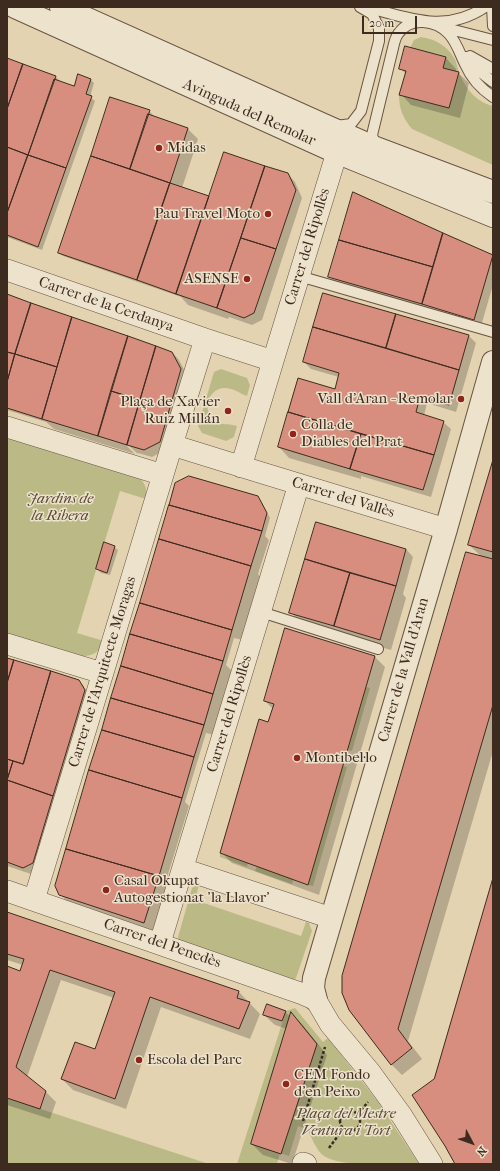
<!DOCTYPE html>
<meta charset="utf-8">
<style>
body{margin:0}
#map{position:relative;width:500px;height:1171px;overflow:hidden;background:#e4d3b1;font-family:"IM FELL French Canon",serif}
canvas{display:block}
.frame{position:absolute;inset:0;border:8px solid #3e2b1f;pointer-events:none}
.north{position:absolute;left:452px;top:1123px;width:40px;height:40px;-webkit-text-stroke:3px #ede2cc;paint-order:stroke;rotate:131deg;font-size:11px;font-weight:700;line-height:16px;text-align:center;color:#3e2b1f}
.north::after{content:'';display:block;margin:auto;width:14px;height:18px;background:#3e2b1f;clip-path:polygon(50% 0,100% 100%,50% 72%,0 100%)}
.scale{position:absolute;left:362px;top:16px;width:55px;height:18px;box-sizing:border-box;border:2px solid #3e2b1f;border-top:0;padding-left:5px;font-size:12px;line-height:14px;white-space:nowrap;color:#3e2b1f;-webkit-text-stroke:3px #ede2cc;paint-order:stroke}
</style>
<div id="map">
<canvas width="500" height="1171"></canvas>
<div class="frame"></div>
<div class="north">N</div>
<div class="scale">20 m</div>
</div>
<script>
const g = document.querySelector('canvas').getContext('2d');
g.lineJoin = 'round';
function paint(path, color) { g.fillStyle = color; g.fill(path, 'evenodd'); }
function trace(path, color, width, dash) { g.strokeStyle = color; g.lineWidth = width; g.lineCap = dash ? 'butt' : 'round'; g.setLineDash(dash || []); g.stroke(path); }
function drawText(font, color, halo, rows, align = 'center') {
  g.font = font + ' "IM FELL French Canon",serif'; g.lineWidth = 3; g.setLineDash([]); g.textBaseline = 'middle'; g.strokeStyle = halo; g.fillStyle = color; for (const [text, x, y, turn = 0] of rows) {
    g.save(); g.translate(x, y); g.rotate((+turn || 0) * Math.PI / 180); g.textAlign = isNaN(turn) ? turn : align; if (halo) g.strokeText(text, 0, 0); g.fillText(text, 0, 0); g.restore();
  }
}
paint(new Path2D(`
 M421 37C434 39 447 45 454 58 457 62 457 68 459 72 465 88 476 102 493 106V165L412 129C403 118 399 109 399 95L449 108 459 72 443 68 446 57 410 48 414 40Z
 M221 369 247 378 250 385 247 396C239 393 232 387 223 388 208 390 202 410 214 420 221 426 229 423 237 426L234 437 226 441 202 433 198 426 214 372Z
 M7 436 138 477C146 483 147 489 146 499L120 491 77 633 104 641C100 651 94 656 83 656L7 634Z
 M366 687 370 688 352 751 348 750Z
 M343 766 347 767 313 886 308 885Z
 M220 853 248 863 247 867 220 857Z
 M257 866 294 879 292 884 255 871Z
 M197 885H199L195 900 301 936 306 922 309 923 312 931 296 978 293 980 179 941 178 937 192 888Z
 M295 1008 323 1042 328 1038 378 1102 419 1164C395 1164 343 1168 324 1156 316 1151 312 1137 307 1129L298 1126 289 1156 280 1153 277 1164H237L286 1011Z
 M7 1098 209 1164H7Z`), '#bbba87');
paint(new Path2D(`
 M406 47 446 58 456 69V72L458 73 469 83 460 118 411 105 401 94 406 74 400 68Z
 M7 60 55 76 61 82 75 87 79 75 91 80 94 83 90 97 95 101 42 250 7 237Z
 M111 98 149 111 153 115 152 116 188 129 198 139 182 188 209 198 224 153 288 174 295 182 302 198 262 320 252 325 229 317 228 319 188 305 181 297 63 256 59 253Z
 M492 255 493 256V285L481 326 337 284 329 277Z
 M324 294 469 336 476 343 456 412 427 403 424 416 443 422 451 429 431 497 361 476V479L289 458 279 447 299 379 335 390 339 377 311 369 304 362Z
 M7 295 172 352 179 360 188 377 167 449 152 457 138 453V454L127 444H125L135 454 54 429 46 422 7 410Z
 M493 463V751L408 1041 422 1059 402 1075 392 1065 352 1014 482 557 469 545Z
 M258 497 261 501 270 518 265 536 269 540 258 574 261 578 243 640 234 638 226 665 233 672 214 735 206 733 185 802 189 806 165 884 172 891 158 936 74 908 60 894Z
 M317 523 406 549 413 557 403 594 406 598 391 650 346 637 298 620 291 612Z
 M114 547 118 550 110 575 101 573 97 569Z
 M375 657 385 667 319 895 232 863 222 853 273 709 265 701Z
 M7 659 79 681 83 685 88 694 31 874 7 866Z
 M7 913 239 992 260 1014 250 1039 161 1007 126 1109 73 1090 62 1079 96 1050 114 998 61 980 27 1077 45 1091 56 1102 50 1119 7 1105V967L20 972 23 965 7 960Z
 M285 1012 291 1017 292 1014 302 1024 327 1055 292 1164 263 1155 252 1144 287 1029 275 1025 264 1015Z`), '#0003');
const building = new Path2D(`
 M405 46 446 57 443 68 459 72 449 108 399 95 406 71 399 69Z
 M7 58 23 64 7 109Z
 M23 64 56 76 28 155 7 147V109Z
 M78 74 91 79 86 94 92 96 66 168 28 155 54 79 74 86Z
 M110 97 150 110 130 169 91 156Z
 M148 114 188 128 170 183 130 169Z
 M7 147 28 155 7 213Z
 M224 152 265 166 217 308 176 294Z
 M28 155 66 168 38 247 7 235V213Z
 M91 156 170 183 137 280 58 253Z
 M265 166 288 173 296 190 276 249 241 238Z
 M170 183 209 196 176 294 137 280Z
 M353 192 443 233 433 267 339 240Z
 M443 233 493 255 474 320 422 304Z
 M241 238 276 249 254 313 244 318 217 308Z
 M339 240 433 267 422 304 328 277Z
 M323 293 396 314 386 348 313 327Z
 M7 294 31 303 15 354 7 352Z
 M31 303 72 317 57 367 15 354Z
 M396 314 469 335 459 370 386 348Z
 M72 317 128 336 98 436 42 419Z
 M313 327 459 370 449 405 420 397 416 412 444 421 434 455 288 412 298 378 335 389 339 373 303 362Z
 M128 336 156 346 140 400 111 391Z
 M156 346 172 352 181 369 160 442 144 450 127 445Z
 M7 352 15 354 7 382Z
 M15 354 57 367 42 419 7 408V382Z
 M111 391 140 400 127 445 98 436Z
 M288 412 361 434 350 469 278 447Z
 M361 434 434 455 423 490 350 469Z
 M493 460V552L468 545Z
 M189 476 258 496 267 513 262 531 169 505 175 483Z
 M169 505 262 531 251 566 159 539Z
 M316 522 406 549 396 586 305 559Z
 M159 539 251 566 232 630 140 603Z
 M104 542 115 546 107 573 96 569Z
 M466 552 493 559V705L398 1029 412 1048 391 1065 349 1010 342 993V976Z
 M305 559 350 573 334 626 289 613Z
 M350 573 396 586 380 640 334 626Z
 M140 603 232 630 223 661 130 634Z
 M285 628 375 656 308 885 220 853 259 719 268 722 274 704 264 701Z
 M130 634 223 661 213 694 121 666Z
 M7 658 14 660 7 683Z
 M14 660 51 671 23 764 7 759V683Z
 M121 666 213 694 204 725 111 698Z
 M51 671 79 680 85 690 53 796 7 780 13 761 23 764Z
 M111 698 204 725 194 757 102 730Z
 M102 730 194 757 182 798 89 770Z
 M7 759 13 761 7 780Z
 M89 770 182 798 159 876 66 849Z
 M7 780 53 796 33 863 23 868 7 862Z
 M66 849 159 876 144 923 59 895 55 886Z
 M493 878V1164H455L445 1146 412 1095 434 1079Z
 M7 912 239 991 237 998 250 1002 239 1029 150 997 115 1099 61 1079 75 1042 95 1049 115 992 50 970 16 1067 46 1091 40 1109 7 1098V966L20 971 24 959 7 954Z
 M267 1004 286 1011 282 1021 263 1015Z
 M291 1012 317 1044 281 1154 251 1144Z`);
paint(building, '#d78e7f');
trace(building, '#3e2b1f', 1);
const service = new Path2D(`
 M366 7C409 18 445 34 485 7
 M492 7 493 26
 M442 27 493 40
 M470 56 493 69
 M466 57 474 67 493 82
 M337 126 351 124 361 111 379 41V28L372 14 360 7
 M376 148 372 135 393 48C394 44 395 38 398 34 410 16 436 20 449 34 457 43 460 54 465 64 471 78 481 89 493 97
 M299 276 493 332
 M261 612 378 649`);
const minor = new Path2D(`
 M7 270 205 339
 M273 361 342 136
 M7 427 163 475
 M241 467 273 361 205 339 172 445 259 472 446 529
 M7 644 102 673
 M183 869 331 918
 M7 891 300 993 316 1000 330 1024 370 1072 402 1116 432 1164
 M34 900 172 445
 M160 943 299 484
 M303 1163 306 1164`);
const tertiary = new Path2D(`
 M15 7 336 152 493 216
 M61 7 326 126 376 148 493 192
 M316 1000 313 988 314 978 446 529 493 362`);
trace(service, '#685544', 12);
trace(minor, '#685544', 22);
trace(tertiary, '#685544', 24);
trace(new Path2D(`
 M340 1121a10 10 0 1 1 20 0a10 10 0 1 1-20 0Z
 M358 1114 368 1102
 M303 1121 325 1047
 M329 1148 343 1129`), '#3e2b1f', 2.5, [3, 2]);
trace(service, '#ede2cc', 10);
trace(minor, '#ede2cc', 21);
trace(tertiary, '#ede2cc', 22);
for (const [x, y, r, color] of [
 [159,148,4,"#8f2418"],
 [268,214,4,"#8f2418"],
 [247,279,4,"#8f2418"],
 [461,399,4,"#8f2418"],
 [228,411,4,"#8f2418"],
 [293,434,4,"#8f2418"],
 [297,758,4,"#8f2418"],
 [106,890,4,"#8f2418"],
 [139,1060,4,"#8f2418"],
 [286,1084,4,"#8f2418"]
]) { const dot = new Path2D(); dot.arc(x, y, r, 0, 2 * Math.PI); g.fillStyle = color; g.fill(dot); trace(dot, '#ede2cc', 1.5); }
drawText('15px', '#3e2b1f', '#ede2cc', [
 ["Avinguda del Remolar",249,113,24],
 ["Carrer del Ripollès",308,247,-73],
 ["Carrer de la Cerdanya",106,305,19],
 ["Carrer del Vallès",343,498,17],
 ["Carrer de la Vall d'Aran",404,670,-74],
 ["Carrer de l'Arquitecte Moragas",103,672,-73],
 ["Carrer del Ripollès",230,714,-73],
 ["Carrer del Penedès",162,944,19]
]);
drawText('15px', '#3e2b1f', '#ede2cc', [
 ["Midas",167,148],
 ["Pau Travel Moto",260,214,"right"],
 ["ASENSE",239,279,"right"],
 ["Vall d'Aran - Remolar",453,399,"right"],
 ["Plaça de Xavier",220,402,"right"],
 ["Ruiz Millán",220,419,"right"],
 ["Colla de",301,425],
 ["Diables del Prat",301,442],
 ["Montibel·lo",305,758],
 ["Casal Okupat",114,881],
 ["Autogestionat 'la Llavor'",114,898],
 ["Escola del Parc",147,1060],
 ["CEM Fondo",294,1075],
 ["d'en Peixo",294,1092]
], 'left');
drawText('italic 15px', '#574834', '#ede2cc', [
 ["Jardins de",60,499],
 ["la Ribera",60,516],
 ["Plaça del Mestre",346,1114],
 ["Ventura i Tort",346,1131]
]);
</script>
